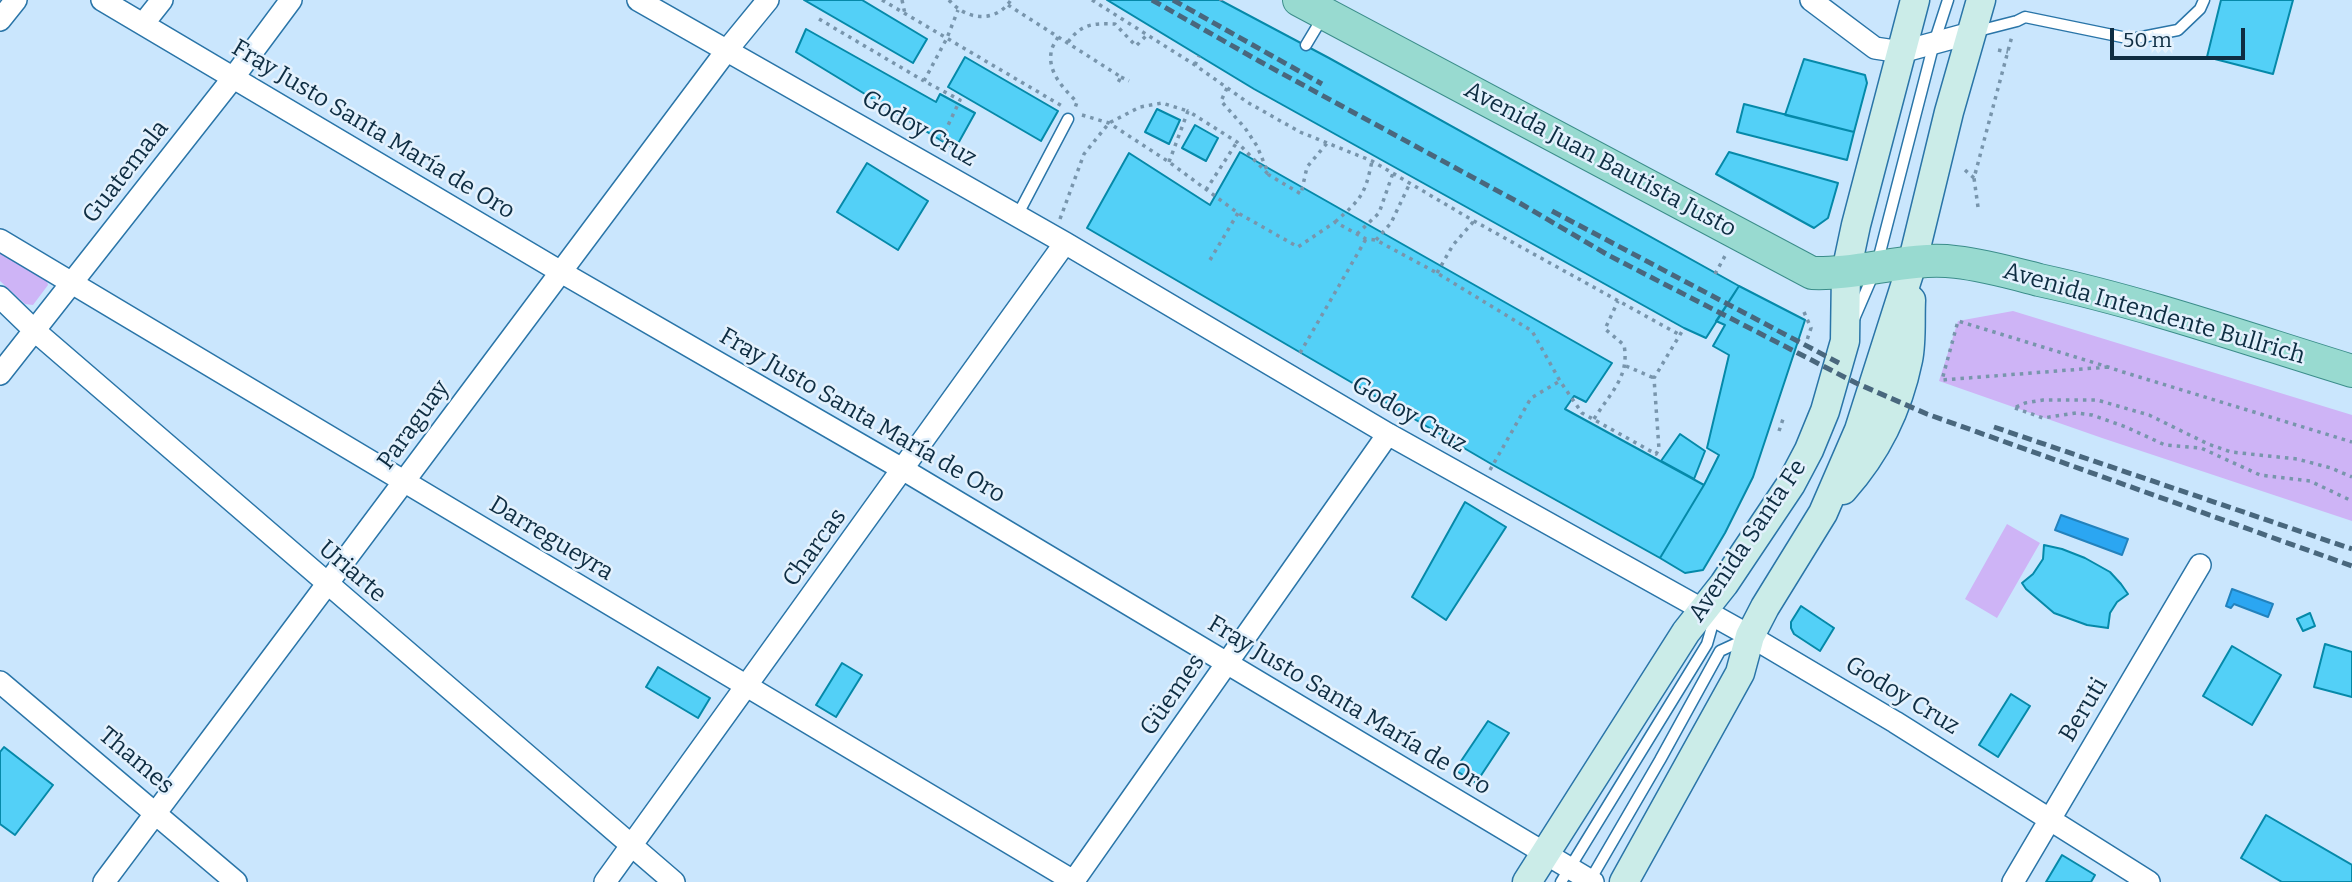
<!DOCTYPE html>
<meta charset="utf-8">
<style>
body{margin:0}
#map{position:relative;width:2352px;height:882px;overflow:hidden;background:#cae6fd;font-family:Bitter,serif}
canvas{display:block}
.scale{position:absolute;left:2110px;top:28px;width:135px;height:32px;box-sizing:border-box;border:4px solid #0e2d42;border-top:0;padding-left:9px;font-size:21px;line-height:24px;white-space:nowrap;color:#0e2d42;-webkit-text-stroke:5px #e3f1fd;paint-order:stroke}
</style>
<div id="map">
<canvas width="2352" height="882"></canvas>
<div class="scale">50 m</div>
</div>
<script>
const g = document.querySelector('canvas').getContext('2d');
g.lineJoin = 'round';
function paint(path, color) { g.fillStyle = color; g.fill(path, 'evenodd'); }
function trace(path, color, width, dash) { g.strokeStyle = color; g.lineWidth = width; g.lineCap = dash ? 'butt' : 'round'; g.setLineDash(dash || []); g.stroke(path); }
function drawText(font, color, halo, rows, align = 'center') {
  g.font = font + ' Bitter,serif'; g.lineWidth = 5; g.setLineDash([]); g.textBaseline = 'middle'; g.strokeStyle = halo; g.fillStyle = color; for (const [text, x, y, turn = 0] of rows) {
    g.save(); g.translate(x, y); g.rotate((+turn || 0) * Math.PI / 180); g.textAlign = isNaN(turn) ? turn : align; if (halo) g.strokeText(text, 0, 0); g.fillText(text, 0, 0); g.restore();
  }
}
paint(new Path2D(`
 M0 250 46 277 48 285 33 305 25 304 0 281Z
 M2013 311 2352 415V521L2102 438 1939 381 1958 321Z
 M2007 524 2040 543 1997 618 1965 599Z`), '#ceb4f6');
const water = new Path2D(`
 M2061 515 2128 539 2122 555 2055 530Z
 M2232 589 2273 604 2268 617 2234 604 2231 608 2226 606Z`);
paint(water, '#2ba6f2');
trace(water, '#2282bd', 2);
const building = new Path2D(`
 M804 0H862L927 39 913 63Z
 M1107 0H1220L1329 58 1739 286 1706 338 1684 328 1254 89Z
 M2221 0H2293L2273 74 2207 57Z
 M806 29 936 102 940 94 975 113 955 149 796 52Z
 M965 57 1058 111 1041 141 948 87Z
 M1804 59 1865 75 1867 83 1854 132 1785 115Z
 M1744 104 1854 132 1847 160 1737 132Z
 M1157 109 1180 120 1169 144 1145 132Z
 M1195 125 1218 138 1206 161 1182 148Z
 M1240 152 1612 363 1586 402 1574 396 1565 409 1704 485 1660 558 1493 465 1087 228 1129 153 1210 205Z
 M1729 152 1838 183 1828 218 1814 228 1716 174Z
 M867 163 928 201 898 250 837 212Z
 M1739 286 1805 320 1753 477 1725 533 1703 570 1685 573 1660 558 1704 485 1719 455 1707 448 1729 355 1713 346 1725 325 1716 321Z
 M1680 434 1705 451 1694 479 1661 461Z
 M1465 502 1506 527 1446 620 1412 597Z
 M2044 545 2062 549 2085 558 2110 572 2121 584 2128 594 2117 602 2110 613 2108 628 2087 625 2054 613 2026 589 2022 583 2033 574 2043 559Z
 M1801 606 1834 628 1820 651 1794 634 1791 628V622Z
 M2310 613 2315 626 2303 631 2297 619Z
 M2325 644 2352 652V697L2314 687Z
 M2232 646 2281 675 2252 725 2203 696Z
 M842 663 862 675 836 717 816 705Z
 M658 667 710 698 698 718 646 687Z
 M2011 694 2030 706 1998 757 1979 745Z
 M1488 721 1509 733 1476 783 1455 770Z
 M4 747 53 785 15 835 0 824V752Z
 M2266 815 2352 865V882H2282L2241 858Z
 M2062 855 2095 875 2091 882H2046Z`);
paint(building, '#53d0f7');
trace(building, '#0589a9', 2);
const lane = new Path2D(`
 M1974 32 2017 21 2025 17 2132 39 2178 30 2200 9 2204 0
 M1306 45 1324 15
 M1017 216 1068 119
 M1854 319 1876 268 1934 43 1948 0
 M1561 882 1707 644 1715 616
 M1589 882 1660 760 1720 651 1746 639`);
const street = new Path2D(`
 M102 0 561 272 904 470 1593 882
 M638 0 1065 243 1388 434 1750 636 1895 722 2149 882
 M1811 0 1875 48 1901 52 1971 33
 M0 20 16 0
 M143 24 162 0
 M0 240 1075 882
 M0 297 35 331 674 882
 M0 374 233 78 291 0
 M0 682 236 882
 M104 882 727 50 768 0
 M605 882 1065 243
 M1073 882 1388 434
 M2013 882 2200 565`);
const secondary = new Path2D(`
 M1843 490C1876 453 1898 409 1908 360 1912 341 1910 319 1911 300
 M1527 882 1686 632 1724 584 1791 484 1809 450 1825 411 1845 341 1846 272 1856 225 1915 0
 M1624 882 1740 673 1750 636 1765 607 1823 513 1859 430 1912 264 1949 112 1981 0`);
const primary = new Path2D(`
 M1299 0 1812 273C1860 275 1909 256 1956 262 1984 265 2012 273 2039 280 2145 303 2248 339 2352 371`);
trace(lane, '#2a75a8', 13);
trace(street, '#2a75a8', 24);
trace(secondary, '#2a75a8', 31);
trace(primary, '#3b8d8a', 34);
trace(new Path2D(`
 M882 0 1062 106
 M902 0 905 14
 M949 0C966 20 995 24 1011 0
 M1092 0 1195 65 1247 102 1300 132 1372 161 1474 221 1680 335
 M1221 1V0
 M1008 5 1121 77 1116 86
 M819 19 924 81
 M1058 37C1056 41 1051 48 1051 53 1048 73 1064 89 1077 102L1075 108
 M1068 42C1081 24 1093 23 1115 24L1136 46 1147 35
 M1998 50 2008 52
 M1195 65 1199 56
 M1121 77 1129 81
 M1227 88 1221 101 1245 128 1257 146 1269 175 1301 194 1307 167 1328 142
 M1082 115 1109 123 1169 162 1238 213 1298 247 1335 222 1366 239 1376 240 1437 273 1532 331 1560 381 1582 413 1656 454 1659 449 1654 378 1684 328
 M941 140 960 100 924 81 947 38 958 10
 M1169 162 1188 111 1237 142 1268 174
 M1965 170 1974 178
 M1206 190 1237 142
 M1978 207 1974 178 2012 36
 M1060 219 1084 154 1109 123 1140 107 1162 103 1188 111
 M1335 222C1361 199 1365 195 1372 161
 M1357 234 1379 213 1393 173
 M1376 240 1391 223 1410 183
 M1210 260 1238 213
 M1437 273 1453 245 1474 221
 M1715 274 1726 254
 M1804 312 1811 328 1806 343
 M1300 353 1366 239
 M1626 366 1654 378
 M2108 367 1942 380 1958 321 2108 367 2123 372 2352 442
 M2016 407 2025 403 2043 400H2097L2149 415 2208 444 2231 452 2297 459 2331 468 2352 477
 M2015 408 2043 418 2076 413 2092 415 2126 427 2165 445 2201 448 2260 475 2310 481 2352 501
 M1594 419C1610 393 1630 377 1624 345L1605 329 1618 301
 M1779 431 1783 419
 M1490 470 1531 398 1560 381`), '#7895ac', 3.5, [3.5, 5]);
trace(lane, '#fff', 10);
trace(street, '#fff', 21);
trace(secondary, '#cbece8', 28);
trace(primary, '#98dad0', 32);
trace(new Path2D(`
 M1152 0 1259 61 1518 202 1608 255 1856 383 1927 414 2352 566
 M1173 0 1322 84
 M1552 211 1839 363
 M1994 427 2352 549`), '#49677d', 5, [10, 5]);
drawText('24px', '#0e2d42', '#e3f1fd', [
 ["Godoy Cruz",919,129,30],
 ["Fray Justo Santa María de Oro",373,130,31],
 ["Avenida Juan Bautista Justo",1600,160,28],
 ["Guatemala",126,172,-52],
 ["Avenida Intendente Bullrich",2154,314,16],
 ["Godoy Cruz",1409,415,30],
 ["Fray Justo Santa María de Oro",862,416,30],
 ["Paraguay",414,425,-54],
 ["Darregueyra",551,539,31],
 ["Avenida Santa Fe",1748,541,-56],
 ["Charcas",815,548,-54],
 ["Uriarte",352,572,41],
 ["Güemes",1173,695,-55],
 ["Godoy Cruz",1902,696,31],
 ["Fray Justo Santa María de Oro",1349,706,31],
 ["Beruti",2084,710,-59],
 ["Thames",136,761,40]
]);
</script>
